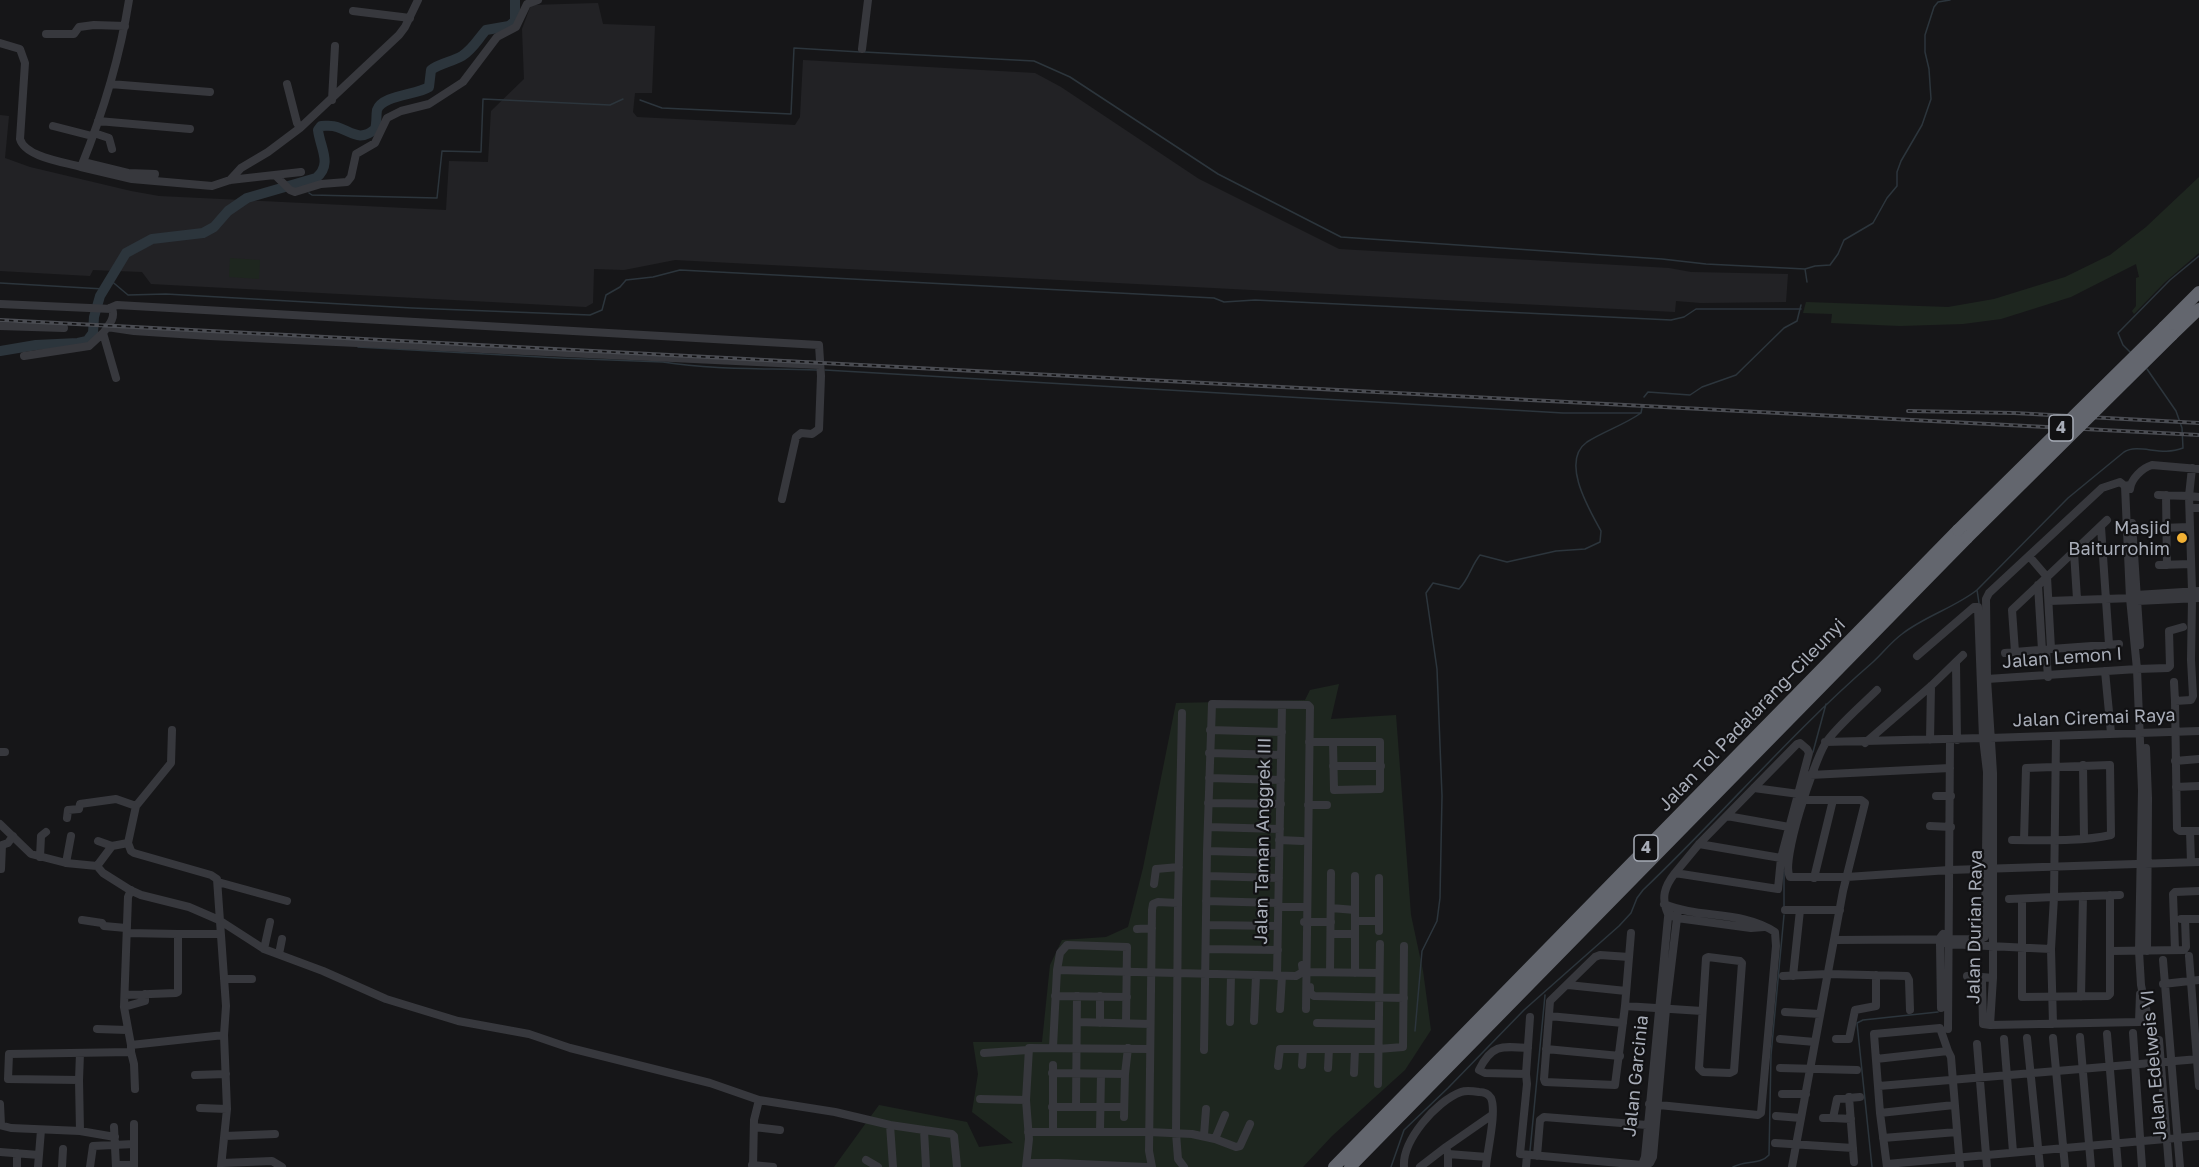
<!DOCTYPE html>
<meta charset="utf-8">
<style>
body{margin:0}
canvas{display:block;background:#161618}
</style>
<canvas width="2199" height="1167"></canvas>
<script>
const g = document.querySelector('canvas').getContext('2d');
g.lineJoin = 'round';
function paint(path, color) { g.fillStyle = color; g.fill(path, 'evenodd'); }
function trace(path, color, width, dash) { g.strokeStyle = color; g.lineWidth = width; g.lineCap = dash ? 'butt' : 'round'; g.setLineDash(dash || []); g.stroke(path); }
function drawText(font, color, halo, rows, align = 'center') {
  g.font = font + ' "Golos Text",sans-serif'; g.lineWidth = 4.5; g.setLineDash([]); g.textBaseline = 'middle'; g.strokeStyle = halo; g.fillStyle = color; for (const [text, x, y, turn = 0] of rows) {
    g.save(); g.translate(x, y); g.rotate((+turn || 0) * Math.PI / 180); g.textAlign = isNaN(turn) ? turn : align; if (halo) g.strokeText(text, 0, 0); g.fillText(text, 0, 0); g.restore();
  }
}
paint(new Path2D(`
 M598 3 603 24 655 26 652 93H635L633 112 637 117 795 125 800 117 803 60 1035 73 1061 87 1199 179 1339 249 1669 268 1691 272 1788 274 1786 302 1701 303 1676 301 1675 312 675 260 624 270 594 269 593 303 586 307 151 284 142 272 93 270 90 276 0 271V115L9 116 5 158 30 167 131 191 159 196 446 210 449 161 488 162 491 111 524 79 522 29 531 5Z`), '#222225');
paint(new Path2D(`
 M2199 177V253L2165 282 2134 314 2132 311 2136 306V278L2139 277 2136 264 2071 297 2001 319 1963 324 1900 326 1831 323 1832 314 1803 313 1806 302 1948 307 1994 299 2065 277 2110 255 2146 227Z
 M230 258 260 260 259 279 229 277Z
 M1339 684 1331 719 1396 715 1411 915 1423 971 1431 1030 1405 1070 1332 1136 1303 1167H834L879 1105 967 1122 979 1147 1013 1143 972 1112 978 1074 973 1042H1042L1050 965 1062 940 1106 937 1128 927 1143 868 1176 703 1305 700 1310 690Z`), '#1e261f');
trace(new Path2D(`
 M864 52 1034 61 1070 77 1218 174 1341 237 1662 259 1706 264 1805 269
 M640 100 662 108 791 114 794 48 860 52
 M309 193 312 195 437 198 442 151 481 152 483 99 610 105 623 99
 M109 279 128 295 166 294 412 308 590 315 602 310 606 295 620 287 626 280 653 277 680 270 1214 298 1224 302 1255 300 1671 320 1684 317 1696 309H1801
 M1807 282 1805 269 1815 266 1830 265 1838 254 1844 240 1873 223 1887 198 1897 186V172L1901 161 1922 125 1931 99 1929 69 1925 52V35L1934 7 1938 2 1950 0
 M0 283 104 289
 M358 347 559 358 663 362C714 370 766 368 817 370
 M2131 353 2123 345 2118 333 2170 280 2199 256
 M825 370 1563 413H1641
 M1644 397 1648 392 1690 395 1702 387 1736 375 1784 328 1797 321 1801 305
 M1977 590 1979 603
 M1813 752 1826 704
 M1784 870V907
 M1415 1031 1422 951 1437 921 1440 898 1442 796 1437 669 1426 593 1433 583 1459 589C1469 579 1471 566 1480 555L1507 562 1556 551 1585 549 1600 542 1601 531C1589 509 1560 461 1587 442 1604 431 1624 425 1641 413L1642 408
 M1530 1151 1545 995
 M1391 1167 1404 1130 1448 1088 1524 1010 1619 926 1631 913 1637 898 1643 890C1721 816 1791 733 1873 662 1883 653 1891 642 1902 634 1925 616 1954 608 1977 590L2068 498 2124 452C2139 443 2161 457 2183 448L2182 428 2176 411 2147 369
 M1733 1167C1745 1160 1760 1165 1769 1155L1771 1055 1784 915
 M1872 1167 1857 1023 1863 1020 1938 1012`), '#2c353c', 1.5);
trace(new Path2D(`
 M0 351 36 345 78 343 87 341 93 333 94 317 100 296 126 253 152 239 203 233 214 227 228 211 247 198 316 178C333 164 320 148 318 130L321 126C327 126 332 125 337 127 352 132 360 142 375 129 377 123 376 116 377 110 382 95 417 95 429 87L431 70C440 63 452 62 462 56 473 49 478 39 486 30L509 26 515 21V0`), '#2c353c', 10);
trace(new Path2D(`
 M353 11 410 18
 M46 34H74L79 27 94 25 125 26
 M0 43 20 49 25 63 20 139C25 157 64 162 81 167 103 113 120 57 129 0
 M862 49 868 0
 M110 84 210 92
 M287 84 297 123 300 128
 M332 100 335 46
 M98 121 190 129
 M53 126 92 136
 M94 133 109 138 112 149
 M87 163 128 173 155 174
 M81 167 132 179 212 186 230 180 301 172
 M276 176 290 190 295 192 321 184 347 182 351 177 356 154 375 143 387 118 401 111 429 104 463 82 497 37 516 27 527 4 538 0
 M230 180 241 168 268 152 300 128 399 35 405 27 418 0
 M0 304 112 309C116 318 108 326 103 333L116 378
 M110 308 117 305 819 345 821 376 819 429 812 434 801 433 796 437 782 499
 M0 326 64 328
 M107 327 134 331 210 336 820 365
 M24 356 89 346 103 333
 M2125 486 2130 598 2137 669 2142 790 2139 951 2141 985 2148 1018 2139 1022 1990 1025 1993 978V773L1987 679 1986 599 1989 593 2102 488 2120 482 2125 486 2130 485
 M2130 489C2131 479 2142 468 2152 465L2199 469
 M2158 495 2189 496 2192 468
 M2166 495 2167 565
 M2190 508H2199
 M2107 520 2047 577 2051 649 2119 644
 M2132 523 2140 645
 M2101 527 2109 644
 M2132 529 2190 527
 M2074 552 2077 599
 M2029 556 2047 577 2012 610 2015 652 2051 649
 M2159 565 2191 564
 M2038 585 2042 650
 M2192 591 2189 496 2199 497
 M2136 595 2199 591
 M2192 599 2191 660 2193 696 2191 700 2175 701 2177 829 2180 831H2199
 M2049 601 2133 598
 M2137 601 2199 598
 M2046 650 2048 677
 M2005 653 2015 652
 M1956 663 1957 740
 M2105 671 2111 733
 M1987 679 2137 669 2168 668 2170 666 2169 631 2183 627
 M2174 682 2175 701
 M1877 690C1863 704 1834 729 1825 744 1814 762 1780 862 1790 877H1847L1949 870 2199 862
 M1182 713 1178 903 1176 1133 1178 1159 1184 1167
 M172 730 171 763 136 806 128 843 131 851 134 853 211 875 217 879 226 1006 224 1035 227 1109 221 1167
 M1210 730 1282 732
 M1990 738 2199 731
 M1930 740 1931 686
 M1309 742H1380V789L1334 790 1333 742
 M1825 742 1983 738
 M1800 743 1807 749 1809 753 1781 858 1778 889 1675 873 1699 844 1797 744Z
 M1865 743 1931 686 1963 655
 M2146 748 2148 798 2147 951
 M0 752H5
 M1209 753 1281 755
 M2175 761 2199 759
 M2083 765 2084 838
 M1333 766H1381
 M1810 775 1950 768
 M1209 778 1281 780
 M2176 787 2199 786
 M1754 788 1799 794
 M1936 796H1951
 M1208 803 1281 804
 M1308 805H1327
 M1727 816 1789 827
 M67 818 68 810 79 809 80 804 116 799 136 806
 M0 824 31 854 66 863 97 866 103 873 130 890 141 895 189 907 219 920 264 949 323 971 386 999 458 1021 529 1034 570 1048 710 1083 759 1100 835 1112 890 1125
 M1930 826 1951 827
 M1208 827 1280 829
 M2190 831 2191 862
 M1279 840 1302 841
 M2012 840C2044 840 2079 842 2111 835L2110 765 2026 768 2024 840
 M98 841 112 846
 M1699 844 1781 858
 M1207 851 1279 853
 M40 857 41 836 46 832
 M66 863 71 836
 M97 866 112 846 128 843
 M1 869 2 845 8 843 13 836
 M1675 873C1664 887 1661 898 1668 914L1677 918 1751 928 1764 927
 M1207 876 1279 878
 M1814 878 1833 800
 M218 882 287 901
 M1154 884 1156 869 1179 867
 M131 890 128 897 124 1007 131 1045
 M2009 899 2054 897 2056 736
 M2022 899V997L2108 996 2110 994V895
 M1206 901 1278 903
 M1278 907H1307
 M1331 908 1355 910
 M1785 910H1800
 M2181 919H2199
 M82 920 102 923 104 926 126 928
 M1355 921H1379
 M1304 922H1331
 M1207 925 1278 926
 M1137 929 1152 928
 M1379 931V878
 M178 934H220
 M1331 934H1355
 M1835 940 1981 939 1985 937 1987 772 1983 738 1978 607H1974L1917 656
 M1947 944 2051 949
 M264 949 270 922
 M1206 949 1278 950
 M2175 950 2173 894 2175 892 2199 891
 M2111 951 2184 950 2186 947 2185 919
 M279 954 282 939
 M2189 956 2199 1086
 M1629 957 1600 955 1595 957 1550 1001 1544 1079 1545 1082 1615 1085 1625 1006 1702 1011
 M1708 957 1740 961 1742 963 1734 1071 1730 1073 1703 1072 1699 1068 1706 958Z
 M2163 960 2180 1167
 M1057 970 1296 976 1303 972 1302 965
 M1303 972 1379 973
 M1330 972 1331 873
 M1355 973V876
 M1277 976 1282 705
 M1783 976 1828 974 1907 976 1909 980 1910 1010
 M1793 976 1800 910H1840
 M1967 976 1982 977
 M224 979H252
 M2163 984 2199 980
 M1568 985 1626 991
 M1310 987V993L1314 996 1404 998
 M125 995 176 993 178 992V934L127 933
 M1055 996 1127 997
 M2081 997 2083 896
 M1625 1006 1631 933
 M124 1007 145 1001V994
 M1941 1008 1940 944V938L1943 934
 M1280 1009 1282 976
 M1785 1012 1820 1014
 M1549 1016 1623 1023
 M1254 1021 1256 976
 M1077 1022 1150 1024
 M1230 1022 1231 975
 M2139 1022 2140 994
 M1100 1023V996
 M1317 1023 1378 1024
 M2053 1024 2051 949 2054 897 2120 895
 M1990 1025 1983 1024 1982 980V977L1993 978
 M97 1029 127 1030
 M1948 1029 1950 740
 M2133 1033 2142 1167
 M2107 1034 2118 1167
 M2080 1037 2091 1167
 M2027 1038 2040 1167
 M2053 1038 2065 1167
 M1780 1039 1815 1042
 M1836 1039H1849L1855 1010 1876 1006V975
 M2004 1039 2013 1152
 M2159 1040 2169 1167
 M1977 1044 1987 1167
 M1053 1047 1057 970 1060 953 1067 945 1127 947 1126 1023
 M1528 1048C1502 1046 1492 1044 1479 1070L1485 1073 1526 1074 1527 1084 1520 1154 1642 1165 1650 1163 1653 1157 1666 1009 1678 910
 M1546 1049 1620 1056
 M1204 1050 1207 851 1212 704 1308 705 1310 707 1306 1009
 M1948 1051 1951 1057 1960 1167
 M131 1052 134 1064 135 1089
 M80 1053 79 1080 8 1079 9 1054 131 1052V1045L224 1035
 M984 1053 1028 1050
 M1876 1059 1948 1051 1940 1028 1874 1034 1880 1113 1887 1167
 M1302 1065 1303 1049
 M1278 1066 1280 1049H1378L1403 1047 1404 946
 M1328 1068 1329 1049
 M1780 1068 1857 1070
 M1052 1073 1125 1074
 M1354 1073 1355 1049
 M1526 1074 1530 1017
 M195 1075 226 1074
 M79 1080 80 1131
 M1378 1084 1380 944
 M1879 1086 2199 1059
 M1782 1094H1806
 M1849 1097 1854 1162
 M980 1099 1026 1100
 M0 1104 1 1125
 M1649 1104 1758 1115 1761 1113 1776 946 1775 932C1742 910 1699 919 1664 904
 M1076 1106 1077 996
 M1052 1107H1124
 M200 1108 227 1109
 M1880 1113 1954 1105
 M1776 1116 1801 1118
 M1124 1117 1125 1074 1128 1048
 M1823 1118H1833
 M1851 1119 1833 1118 1837 1099 1860 1097
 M0 1125 11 1128 80 1131 115 1137
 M114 1127 116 1167
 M754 1127 780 1130
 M1053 1131V1065
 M1100 1131 1101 1074
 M1028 1132H1149L1192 1134 1215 1139 1236 1147 1240 1146 1250 1124
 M1204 1135 1206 1109
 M225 1136 275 1134
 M1883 1138 1957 1132
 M1215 1139 1225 1115
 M1775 1143 1853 1148
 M134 1144V1124
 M0 1152 39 1155
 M17 1153V1167
 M1448 1154 1487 1157
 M1537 1156 1540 1120 1544 1117 1647 1125
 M866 1160 878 1167
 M222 1163 272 1161 282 1167
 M1027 1163H1058
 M1887 1164 2199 1136
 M116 1165H134
 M752 1165 773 1167
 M1642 1165 1645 1157 1669 907
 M38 1167 41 1130
 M62 1167 63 1149
 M90 1167 93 1146 134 1144V1167
 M753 1167 754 1120 759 1100
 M893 1167 890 1125 924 1130
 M926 1167 924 1130 952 1134 954 1136 957 1167
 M1026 1167 1029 1139 1026 1100 1029 1048 1150 1049
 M1058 1167V1163L1146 1167
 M1152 1167 1149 1151 1152 910 1153 904 1158 902 1178 903
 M1404 1167C1402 1141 1436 1101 1461 1092 1466 1090 1473 1091 1479 1092 1484 1092 1488 1093 1491 1098 1497 1112 1487 1151 1486 1167
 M1420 1167 1446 1147
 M1448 1167V1154L1446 1147 1492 1115
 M1526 1167 1527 1155
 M1792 1167 1843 891 1865 803 1861 800H1803`), '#37383d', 8);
trace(new Path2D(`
 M2164 327 2199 292
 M2172 335 2199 309
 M1334 1167 1958 530
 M1350 1167 1967 538`), '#63666e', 12);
const rail = new Path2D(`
 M0 320 2199 435
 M1908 411 2014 413 2199 423`);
trace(rail, '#4a4c52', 4);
trace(rail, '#111113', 1.5, [4.5]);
trace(new Path2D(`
 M1958 530 2164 327
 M1967 538 2172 335`), '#63666e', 12);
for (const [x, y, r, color] of [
 [2182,538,6,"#f2b134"]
]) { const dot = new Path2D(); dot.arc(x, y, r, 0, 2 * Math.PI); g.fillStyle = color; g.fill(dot); trace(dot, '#111113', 2); }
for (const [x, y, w] of [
 [2061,428,24],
 [1646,848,24]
]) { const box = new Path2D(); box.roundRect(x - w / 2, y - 13, w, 26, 4.5); g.fillStyle = '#111113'; g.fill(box); trace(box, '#a8adb8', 1.5); }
drawText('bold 16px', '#a8adb8', null, [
 ["4",2061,428],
 ["4",1646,848]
]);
drawText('18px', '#a8adb8', '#111113', [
 ["Masjid",2170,528],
 ["Baiturrohim",2170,549]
], 'right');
drawText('18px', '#a8adb8', '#111113', [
 ["Jalan Lemon I",2062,658,-4],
 ["Jalan Tol Padalarang–Cileunyi",1752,715,-46],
 ["Jalan Ciremai Raya",2094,718,-2],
 ["Jalan Taman Anggrek III",1263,841,-89],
 ["Jalan Durian Raya",1975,927,-89],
 ["Jalan Edelweis VI",2154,1065,-95],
 ["Jalan Garcinia",1636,1076,-84]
]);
</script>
